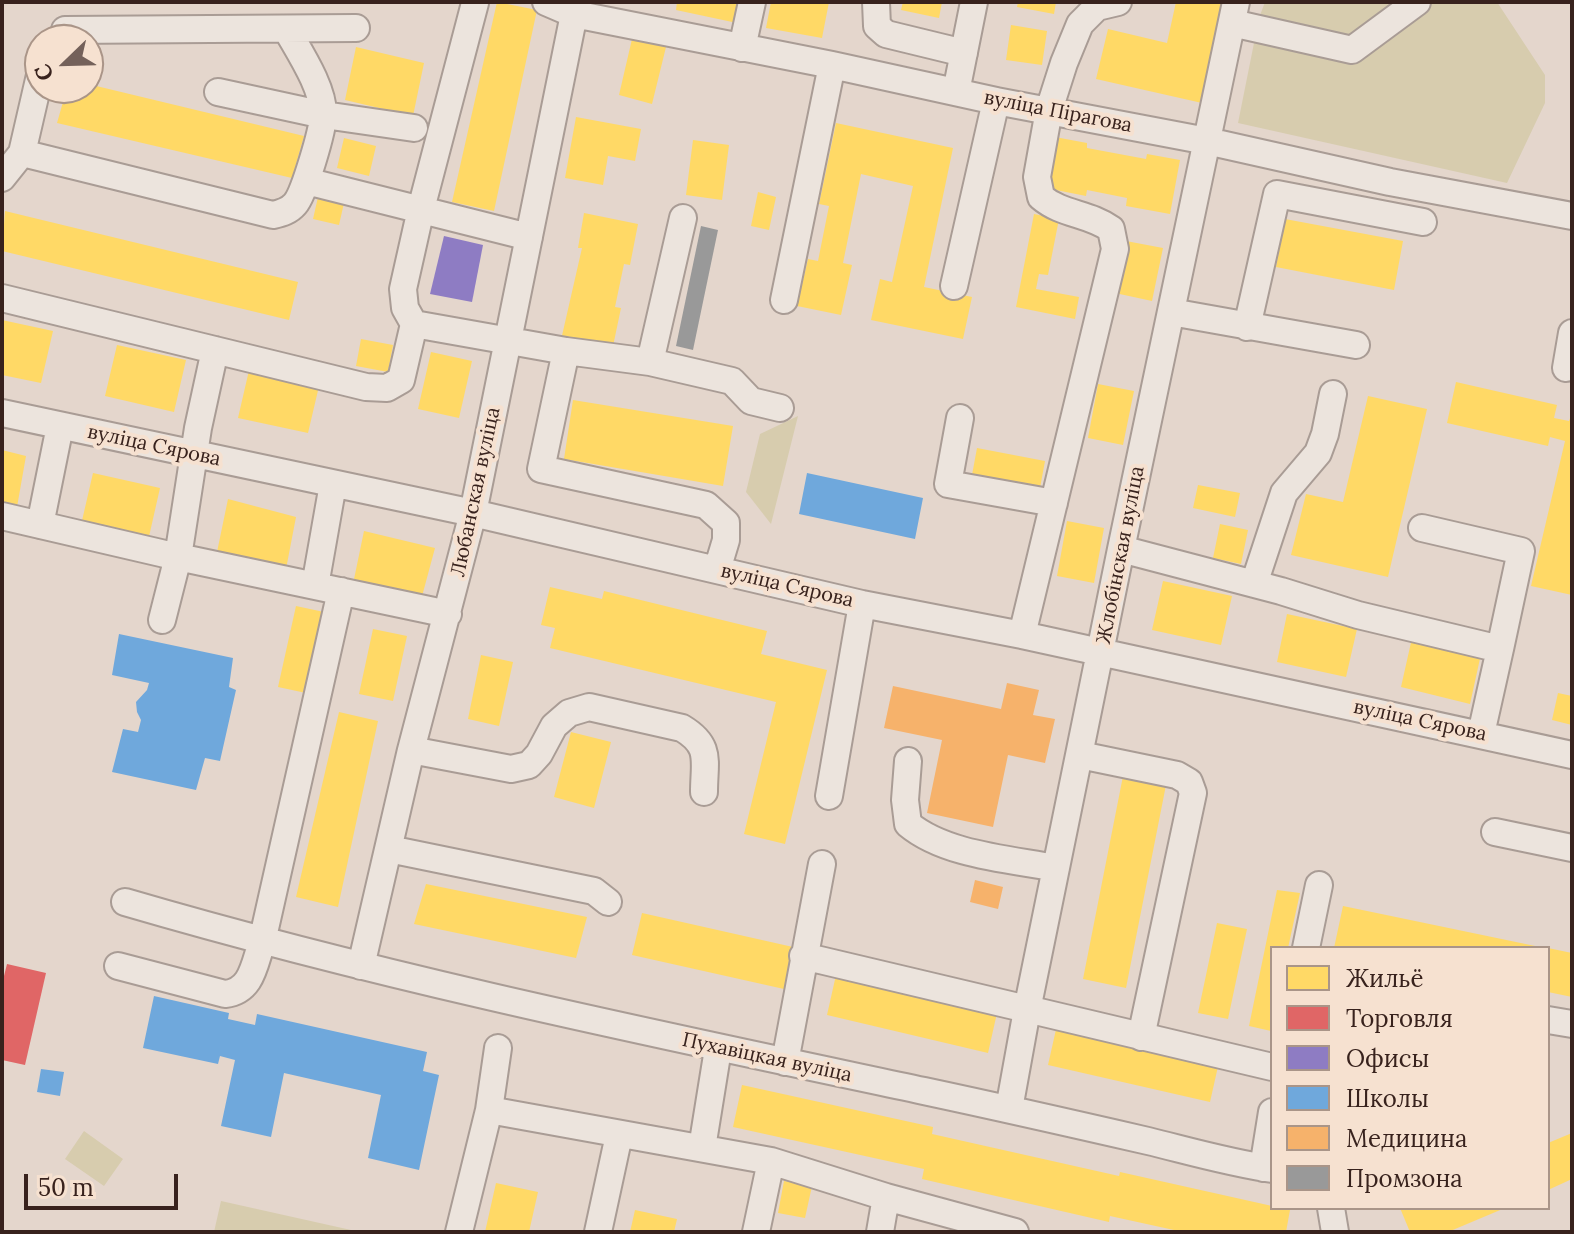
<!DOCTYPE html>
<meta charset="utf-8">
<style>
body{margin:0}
#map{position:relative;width:1574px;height:1234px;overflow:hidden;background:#e4d6cc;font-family:Lora,serif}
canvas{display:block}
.frame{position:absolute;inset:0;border:4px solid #38221d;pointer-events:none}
.legend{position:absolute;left:1270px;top:946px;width:280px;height:264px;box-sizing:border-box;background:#f6e1d0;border:2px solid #aa9588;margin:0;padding:10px 14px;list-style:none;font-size:24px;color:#38221d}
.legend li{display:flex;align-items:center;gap:16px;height:40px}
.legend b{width:40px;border:2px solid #aa9588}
.north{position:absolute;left:24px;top:24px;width:80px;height:80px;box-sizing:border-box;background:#f6e1d0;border:2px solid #aa9588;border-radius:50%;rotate:247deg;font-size:22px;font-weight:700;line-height:32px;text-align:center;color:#38221d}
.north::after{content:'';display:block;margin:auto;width:28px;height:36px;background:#74615a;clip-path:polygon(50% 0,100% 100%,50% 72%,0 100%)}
.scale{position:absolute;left:24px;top:1174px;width:154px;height:36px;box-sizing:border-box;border:4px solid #38221d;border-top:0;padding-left:10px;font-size:24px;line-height:28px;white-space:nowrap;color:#38221d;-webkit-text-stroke:6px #f6e1d0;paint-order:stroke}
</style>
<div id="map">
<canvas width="1574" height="1234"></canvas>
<div class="frame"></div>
<ul class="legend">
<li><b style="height:22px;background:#ffd966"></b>Жильё</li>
<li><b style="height:22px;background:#e06666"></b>Торговля</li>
<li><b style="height:22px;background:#8e7cc3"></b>Офисы</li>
<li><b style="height:22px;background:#6fa8dc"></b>Школы</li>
<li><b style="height:22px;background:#f6b26b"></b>Медицина</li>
<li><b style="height:22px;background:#999"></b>Промзона</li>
</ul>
<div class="north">С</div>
<div class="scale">50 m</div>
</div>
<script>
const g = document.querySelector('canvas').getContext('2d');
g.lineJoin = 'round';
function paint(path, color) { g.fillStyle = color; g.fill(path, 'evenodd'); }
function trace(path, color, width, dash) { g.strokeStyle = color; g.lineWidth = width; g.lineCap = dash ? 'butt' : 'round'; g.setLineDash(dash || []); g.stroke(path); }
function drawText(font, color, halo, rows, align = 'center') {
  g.font = font + ' Lora,serif'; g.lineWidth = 8; g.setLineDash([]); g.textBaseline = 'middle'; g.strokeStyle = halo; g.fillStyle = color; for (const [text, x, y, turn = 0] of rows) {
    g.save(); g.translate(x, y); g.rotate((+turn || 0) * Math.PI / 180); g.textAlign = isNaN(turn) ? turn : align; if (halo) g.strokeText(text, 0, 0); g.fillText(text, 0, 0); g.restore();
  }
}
paint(new Path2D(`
 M1265 2H1497L1545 75V103L1507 183 1238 123 1259 18Z
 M798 416 771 524 746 492 760 434Z
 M84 1131 123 1159 104 1186 65 1159Z
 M221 1201 360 1232H214Z`), '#d7ccae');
paint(new Path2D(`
 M497 2 537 10 494 211 452 202Z
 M677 2H741L737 23 676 10Z
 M771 2H829L822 38 766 28Z
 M903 2H942L939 18 901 10Z
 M1018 2H1056L1054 14 1017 7Z
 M1176 2H1225L1202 103 1096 79 1108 29 1167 43Z
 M1011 25 1047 31 1042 65 1006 60Z
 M632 39 666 47 652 104 619 95Z
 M356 47 424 63 413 116 345 100Z
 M88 84 304 136 292 178 57 123 67 88H88Z
 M576 117 641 129 635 161 608 156 603 185 565 178Z
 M836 123 953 148 924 287 972 297 963 339 871 320 880 279 892 282 913 186 861 174 843 263 852 265 841 315 797 306 808 259 818 261 829 206 819 204Z
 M1055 137 1087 143V148L1146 159 1147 154 1180 160 1170 214 1126 206 1127 198 1087 190 1086 196 1046 188Z
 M344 138 376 146 369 176 337 168Z
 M693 140 729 145 722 200 686 195Z
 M758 192 776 197 769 230 751 226Z
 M318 197 344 203 339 225 313 219Z
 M5 211 298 282 289 320 2 251Z
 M584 213 638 224 630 265 624 264 615 307 621 308 612 351 561 340 582 248H578Z
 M1034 214 1059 219 1048 275 1039 274 1036 289 1079 297 1075 319 1016 307Z
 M1285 219 1403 241 1394 290 1276 267Z
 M1126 241 1163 248 1152 301 1115 293Z
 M2 320 53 331 41 383 2 375Z
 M361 339 393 345 388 372 356 366Z
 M117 345 186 360 174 412 105 396Z
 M431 352 472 361 459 418 418 409Z
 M250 366 320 382 308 433 238 418Z
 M1456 382 1557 405 1554 418 1569 421 1572 413V595L1531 586 1565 441 1550 437 1548 446 1447 423Z
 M1098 384 1134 391 1123 445 1088 438Z
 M1368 396 1427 409 1388 577 1291 555 1306 494 1343 502Z
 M573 400 733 426 723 486 564 459Z
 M977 448 1045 461 1040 488 972 475Z
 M2 450 26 456 17 507 2 504Z
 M93 473 160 488 148 541 81 525Z
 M1198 485 1240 493 1235 517 1193 508Z
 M228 499 296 517 286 569 217 552Z
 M1067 521 1104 528 1094 583 1057 576Z
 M1220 524 1248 530 1241 564 1213 558Z
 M364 531 435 548 421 600 353 584Z
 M1163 581 1232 596 1221 645 1152 630Z
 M550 587 602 599 604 591 767 631 761 654 827 670 785 844 744 834 776 702 550 648 555 628 541 625Z
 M296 606 324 612 306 693 278 687Z
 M1287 614 1357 629 1346 677 1277 662Z
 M373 629 407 636 393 701 359 694Z
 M1412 638 1481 654 1470 704 1401 687Z
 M481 655 513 662 499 726 468 719Z
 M1558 693 1572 696V725L1552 720Z
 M339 712 378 721 338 907 296 897Z
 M571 732 611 742 594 808 554 797Z
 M1123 776 1166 785 1126 988 1083 979Z
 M426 884 587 917 576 958 414 924Z
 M1277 890 1300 893 1288 948H1272L1271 1031 1249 1026Z
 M1343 906 1540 947V948H1334Z
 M642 913 793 947 784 989 632 955Z
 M1217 923 1247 929 1228 1019 1198 1013Z
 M1548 948 1572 953V997L1548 992Z
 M836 975 997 1013 988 1053 827 1015Z
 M1057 1025 1219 1062 1210 1102 1048 1065Z
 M742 1085 933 1127 932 1134 1119 1176 1120 1172 1290 1210 1286 1232H1183L1110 1216 1109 1222 922 1179 924 1169 733 1127Z
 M1572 1133V1179L1548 1190V1143Z
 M784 1181 812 1186 805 1218 778 1213Z
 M496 1183 538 1192 529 1232H485Z
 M1400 1208H1505L1448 1232H1410Z
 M635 1210 677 1219 674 1232H630Z`), '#ffd966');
paint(new Path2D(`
 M7 964 46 973 25 1065 2 1060V984Z`), '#e06666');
paint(new Path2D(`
 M444 236 483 245 472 302 430 294Z`), '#8e7cc3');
paint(new Path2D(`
 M807 473 923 498 915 539 799 514Z
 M119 634 233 658 229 687 236 690 220 761 205 758 196 790 112 772 123 729 138 732 141 720 137 712 136 702 147 690 149 683 112 675Z
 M154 996 229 1013 228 1019 255 1025 257 1014 427 1052 423 1071 439 1075 419 1170 368 1158 381 1095 284 1073 271 1137 221 1126 235 1060 220 1056 218 1064 143 1048Z
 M41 1069 64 1072 60 1096 37 1092Z`), '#6fa8dc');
paint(new Path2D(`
 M1007 683 1039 690 1033 715 1055 719 1045 763 1008 755 993 827 927 813 942 740 884 728 893 686 1001 709Z
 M975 880 1003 887 998 909 970 902Z`), '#f6b26b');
paint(new Path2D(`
 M701 226 718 230 693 350 676 346Z`), '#999');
const minor = new Path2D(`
 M546 2 574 14 832 65 996 101 1207 141 1390 182 1572 216
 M876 2 877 26 886 34 964 53
 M1232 23 1352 50 1417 2
 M65 30 356 28
 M742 48 752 2
 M218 92 324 115 414 128
 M956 92 974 2
 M22 153 40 75
 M2 178 22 153 273 215C282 213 289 211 295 204 304 194 323 130 323 115 324 89 300 53 287 30
 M306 181 529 237
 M954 286 996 101
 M2 298 366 387 387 388 401 380 414 324 405 308 403 289 421 209 475 3
 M784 300 832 65
 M1171 312 1356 345
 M414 324 566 351 541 469 706 505 726 523V540L717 570
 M1247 327 1277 194 1423 222
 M215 350 198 428 178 557 448 614
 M566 351 650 362 732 381 751 401 780 408
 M650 362 683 218
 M1566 368 1572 333
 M2 413 473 513 862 604 1022 635 1572 755
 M960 418 948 484 1054 503
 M2 516 178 557 162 620
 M40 525 60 426
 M1422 528 1521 551 1500 649
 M1121 549 1281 591 1358 615 1500 649 1481 734
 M1254 584 1284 493 1318 453 1325 434 1333 394
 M315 586 333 484
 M1022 635 1115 249 1111 229C1089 213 1062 215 1041 197L1037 177 1049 110 1064 63 1080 24 1097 7 1118 2
 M411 750 511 769 529 765 539 754 554 726 569 713 589 707 682 728C712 746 704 761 704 792
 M1080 755 1177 775 1189 782 1193 793 1141 1037
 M908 761 905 800 908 824C945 855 1009 859 1056 868
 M829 796 862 604
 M1495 832 1572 848
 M389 849 594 891 608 902
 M125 902C388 979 656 1034 924 1091 999 1107 1074 1124 1148 1141 1189 1151 1230 1163 1272 1169
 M1306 948 1319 885
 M803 956 1272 1067
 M118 966 225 994C252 991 254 965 262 942L341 591
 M361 966 411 750 473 513 574 14
 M1548 1020 1572 1024
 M785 1062 822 864
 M1009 1109 1027 1010 1121 549 1236 2
 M489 1110 771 1161 886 1197 1015 1232
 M702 1148 718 1049
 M1263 1168 1272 1112
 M1331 1208 1335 1232
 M459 1232 489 1110 498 1048
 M598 1232 619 1135
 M756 1232 771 1161
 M880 1232 886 1197`);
trace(minor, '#a99c95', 30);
trace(minor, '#ece4dd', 26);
drawText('20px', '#38221d', '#f6e1d0', [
 ["вуліца Пірагова",1058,112,11],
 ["вуліца Сярова",154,446,12],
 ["Любанская вуліца",476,492,-78],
 ["Жлобінская вуліца",1121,555,-79],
 ["вуліца Сярова",787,586,13],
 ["вуліца Сярова",1420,721,12],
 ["Пухавіцкая вуліца",767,1058,12]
]);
</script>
